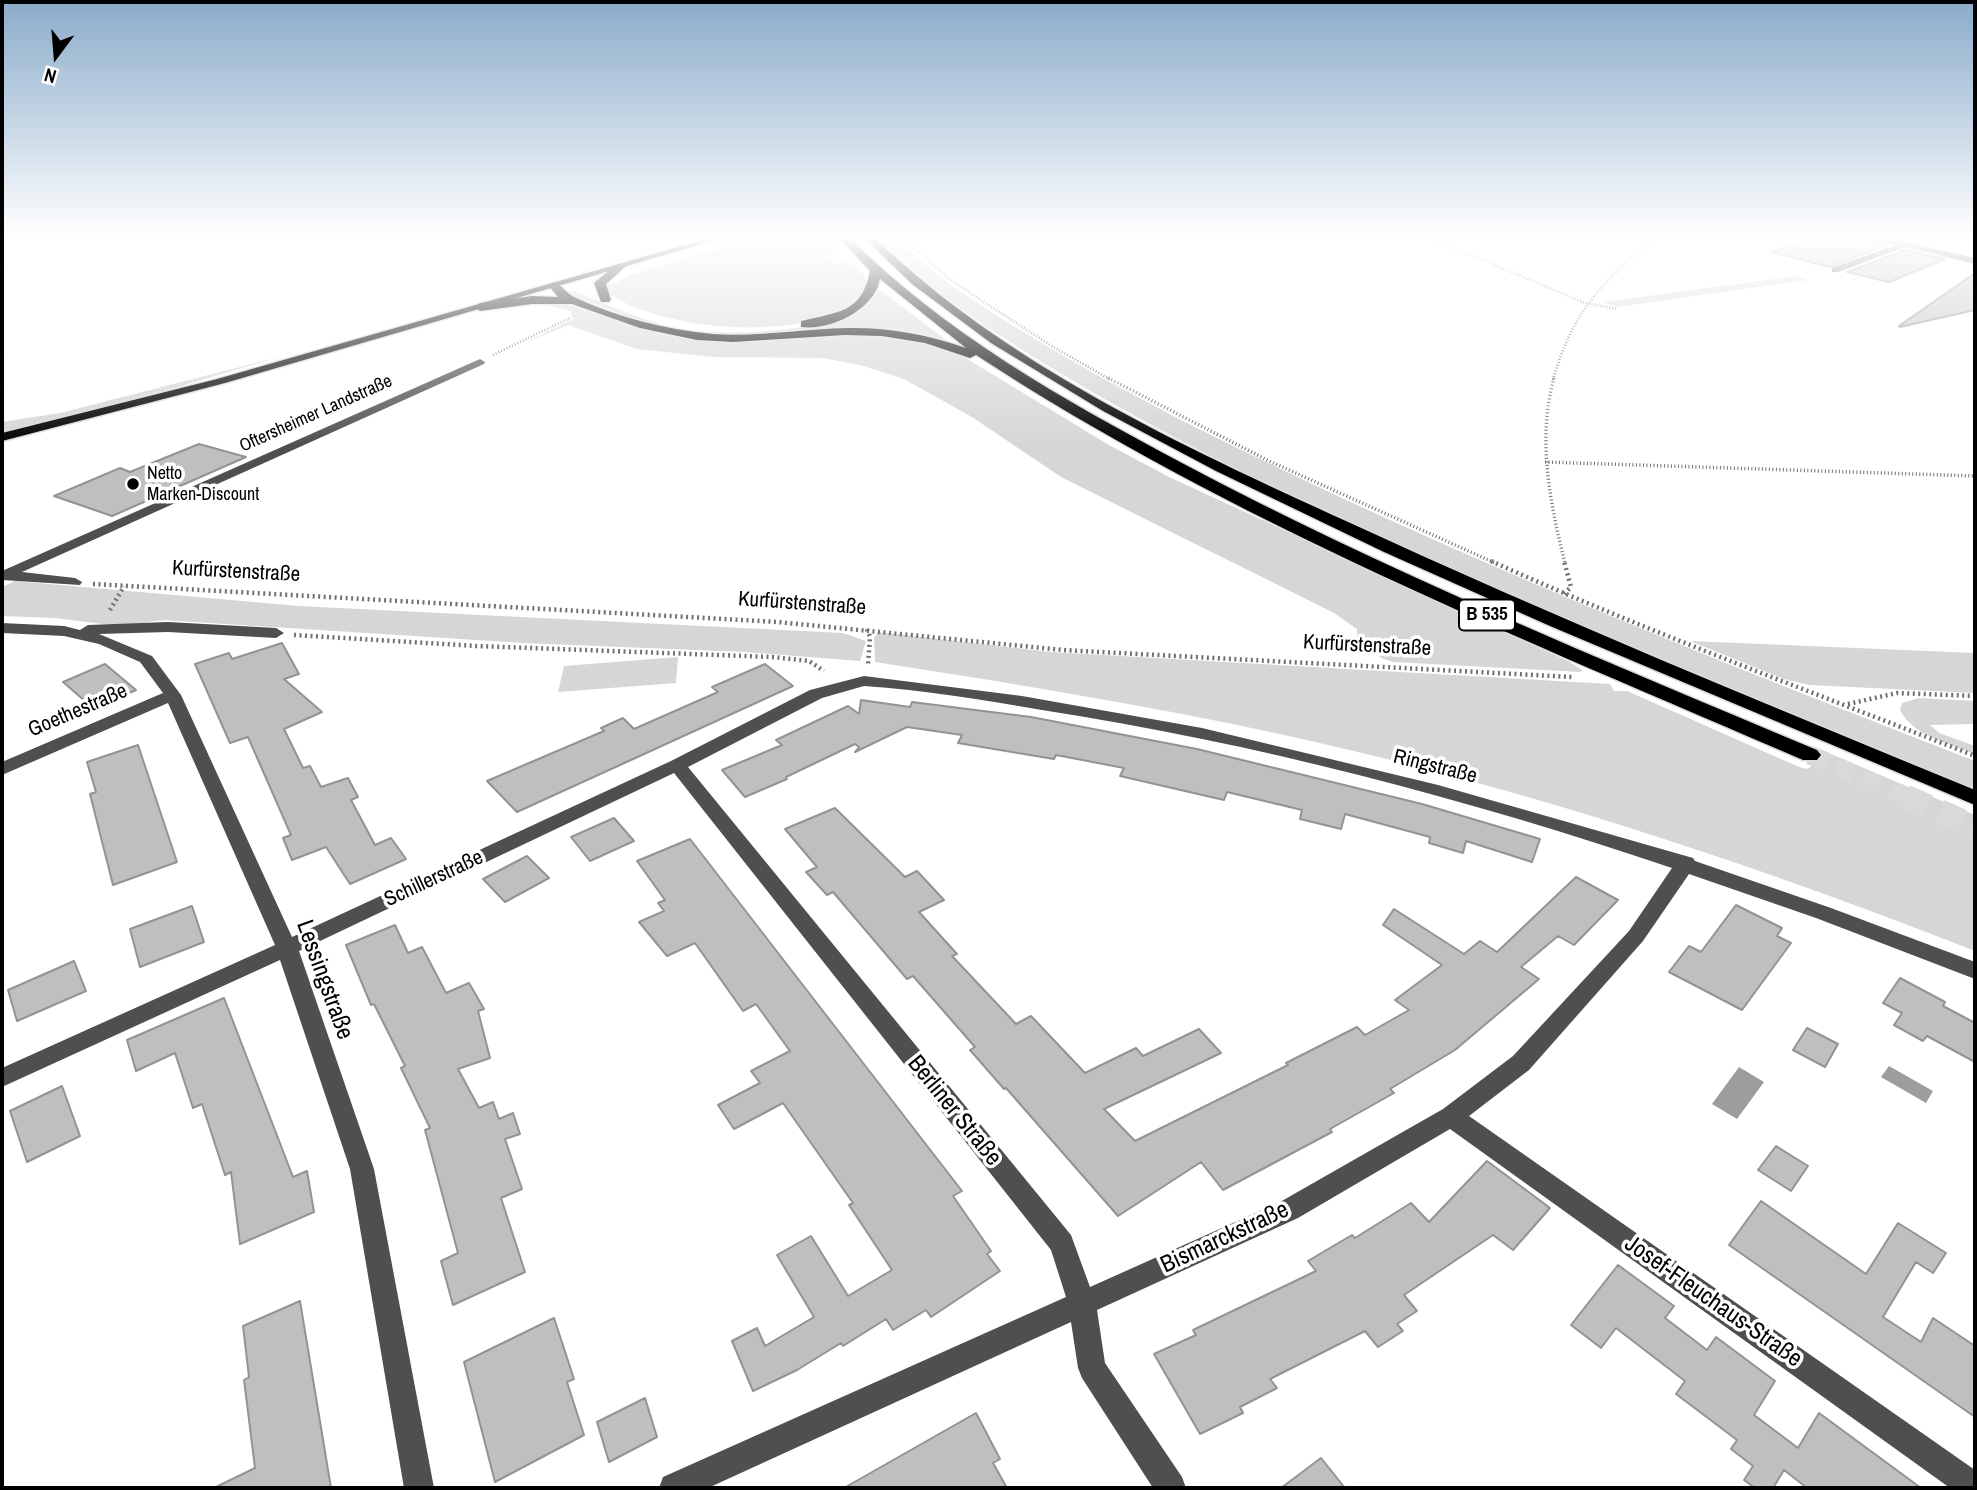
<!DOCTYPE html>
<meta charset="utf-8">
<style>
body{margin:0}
#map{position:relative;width:1977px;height:1490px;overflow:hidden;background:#fff;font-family:"Archivo Narrow",sans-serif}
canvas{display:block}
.frame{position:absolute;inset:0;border:4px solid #000;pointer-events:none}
.north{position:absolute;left:21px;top:21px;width:70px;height:70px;-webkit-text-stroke:5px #fff;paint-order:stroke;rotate:196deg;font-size:19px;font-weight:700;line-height:28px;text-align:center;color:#000}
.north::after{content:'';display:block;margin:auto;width:24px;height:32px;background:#000;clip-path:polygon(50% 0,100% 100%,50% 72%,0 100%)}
</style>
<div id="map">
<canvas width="1977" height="1490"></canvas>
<div class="frame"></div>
<div class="north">N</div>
</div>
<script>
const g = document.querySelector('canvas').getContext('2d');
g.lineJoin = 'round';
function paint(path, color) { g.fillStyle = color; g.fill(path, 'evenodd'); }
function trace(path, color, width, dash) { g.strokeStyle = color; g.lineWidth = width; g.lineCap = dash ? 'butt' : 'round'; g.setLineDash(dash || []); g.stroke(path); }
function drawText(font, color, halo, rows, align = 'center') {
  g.font = font + ' "Archivo Narrow",sans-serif'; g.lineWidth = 7; g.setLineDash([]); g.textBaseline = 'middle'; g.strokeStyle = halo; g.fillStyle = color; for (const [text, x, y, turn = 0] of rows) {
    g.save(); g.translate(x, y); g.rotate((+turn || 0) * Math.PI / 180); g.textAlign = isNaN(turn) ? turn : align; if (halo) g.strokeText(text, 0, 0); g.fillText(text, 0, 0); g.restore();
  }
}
paint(new Path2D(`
 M756 237H828L840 252 827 255 836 264 851 262 865 276 867 289C823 347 660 332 607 292L606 285 616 283 628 276Z
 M878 237H897C932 276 978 304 1022 331 1079 366 1138 398 1197 428 1450 555 1712 659 1975 761V789C1813 722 1650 655 1489 585 1339 519 1190 452 1050 367 1005 339 959 310 918 275 904 264 888 252 878 237Z
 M1796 276 1808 280 1617 307 1604 302Z
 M879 289 946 340 920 335 715 336 651 326 567 293 574 291C609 305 644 322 681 329 725 337 857 334 879 289Z
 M565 303 641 329 690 338 862 334 916 340 959 354 1109 445 1169 477 1570 662 1582 670 1581 672 1393 662 1381 658 1369 646H1356L1357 629 1334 613 1061 477 972 417 904 379 864 366 823 358 714 357 637 349 568 325 525 343 573 319 570 311 544 304Z
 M283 356 130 401 2 434V422L60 413Z
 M15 581 299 606 843 633 866 641 860 661 745 652 523 643 163 620 119 626 54 618 2 616V587Z
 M878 632 1051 652 1610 684 1614 691H1627L1799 767 1808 769 1826 752 1975 815V951C1772 871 1566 802 1354 751 1196 713 1036 687 875 662L874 638Z
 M1690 641 1975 653V693L1809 685 1784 679Z
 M678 657 676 683 558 692 564 666Z
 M1919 698 1975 701V724L1930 725 1939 733 1975 746V754C1950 744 1913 736 1900 710L1902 703Z`), '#d6d6d6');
paint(new Path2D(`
 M1889 1066 1933 1091 1926 1103 1881 1077Z
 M1739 1067 1764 1082 1737 1119 1712 1104Z`), '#9d9d9d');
const building = new Path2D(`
 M1814 237H1866L1887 245 1830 267 1771 252Z
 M1905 250 1945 259 1889 282 1847 272Z
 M1975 273V310L1900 327 1899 326Z
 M199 444 246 457 112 516 54 496 120 468 130 472Z
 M282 643 299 674 284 679 322 712 284 729 303 768 310 766 321 787 348 778 358 797 351 800 375 845 391 838 406 859 350 884 326 847 292 860 283 838 291 835 248 737 230 743 195 664 229 653 232 659Z
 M105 664 136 690 94 709 63 682Z
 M765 664 793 686 517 812 487 781 604 731 601 728 623 718 634 729 718 692 712 687Z
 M861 700 910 707 912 702 1031 717 1197 749 1422 804 1540 839 1532 862 1466 841 1463 853 1429 843 1430 837 1345 814 1341 829 1300 819 1302 810 1227 792 1224 800 1120 776 1124 768 1056 755 1054 759 958 743 962 735 907 727 855 752 859 747 855 744 786 777 787 779 745 797 722 770 782 745 776 740 848 706 859 714Z
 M138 745 177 862 113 885 90 794 96 792 87 762Z
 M835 808 905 877 917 871 944 900 919 912 957 954 952 956 1016 1024 1031 1016 1085 1073 1136 1048 1143 1056 1199 1029 1221 1053 1104 1109 1135 1141 1288 1065 1286 1063 1357 1027 1365 1035 1409 1010 1395 1000 1442 965 1383 925 1394 909 1464 954 1480 941 1497 952 1576 877 1618 900 1574 945 1558 936 1521 967 1539 979 1455 1050 1390 1089 1394 1093 1330 1129 1332 1132 1223 1190 1201 1162 1118 1216 1006 1088 1004 1089 970 1050 975 1047 913 976 907 979 833 892 827 895 806 872 817 867 785 829Z
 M614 818 634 841 590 861 571 837Z
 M690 839 962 1191 953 1196 991 1251 987 1254 1000 1271 931 1317 926 1310 893 1330 886 1319 843 1346 841 1343 797 1370 753 1391 732 1341 757 1328 765 1346 814 1317 777 1255 811 1236 848 1296 892 1270 849 1205 853 1203 783 1103 734 1129 718 1105 760 1083 751 1071 790 1051 756 1004 743 1011 695 943 667 956 639 922 664 911 658 903 665 900 637 861Z
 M527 856 549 878 505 902 483 879Z
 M1736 905 1782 928 1777 936 1791 943 1742 1010 1669 972 1689 946 1701 952Z
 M192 906 204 942 140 967 130 929Z
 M395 925 408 953 422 947 446 993 469 983 484 1009 478 1011 490 1058 458 1069 479 1108 493 1102 499 1119 513 1113 520 1134 505 1139 522 1189 501 1198 525 1272 453 1305 441 1261 458 1253 425 1130 430 1128 401 1068 405 1066 374 1004 371 1005 346 945Z
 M74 961 86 991 17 1021 8 990Z
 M1900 978 1945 1002 1943 1006 1975 1023V1062L1927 1036 1923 1041 1894 1025 1902 1013 1883 1003Z
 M224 998 293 1177 307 1171 314 1212 240 1244 231 1172 225 1175 202 1104 193 1108 175 1053 136 1071 127 1040Z
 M1807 1028 1838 1044 1825 1067 1793 1050Z
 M62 1086 80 1136 27 1162 10 1111Z
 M1776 1146 1808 1166 1791 1191 1758 1170Z
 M1487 1161 1550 1208 1513 1250 1493 1235 1404 1295 1417 1311 1397 1324 1403 1331 1378 1347 1365 1331 1270 1379 1277 1388 1240 1407 1243 1413 1200 1434 1154 1354 1196 1335 1193 1330 1316 1271 1308 1261 1352 1235 1355 1238 1411 1203 1429 1222Z
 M1761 1201 1866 1274 1898 1223 1946 1253 1933 1273 1916 1262 1883 1317 1921 1342 1933 1318 1975 1346V1417L1729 1245Z
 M1618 1265 1674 1306 1665 1318 1707 1350 1716 1337 1775 1381 1754 1415 1798 1448 1819 1413 1921 1488H1807L1784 1470 1773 1488H1755L1744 1480 1753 1466 1731 1449 1737 1440 1676 1394 1685 1381 1616 1328 1601 1348 1571 1325Z
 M300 1301 331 1488H214L255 1468 244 1380 249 1377 243 1326Z
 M554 1318 574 1379 567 1382 584 1435 495 1482 464 1362Z
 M645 1398 657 1437 609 1462 597 1422Z
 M976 1413 1000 1459 993 1463 1007 1488H844Z
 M1321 1458 1345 1488H1281Z`);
paint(building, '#bfbfbf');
trace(building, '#939393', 2);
trace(new Path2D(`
 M1810 755 1909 798`), '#d9d9d9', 19, [19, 10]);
trace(new Path2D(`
 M1905 797 1975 827`), '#d9d9d9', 25, [25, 12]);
const major = new Path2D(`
 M713 237H726L225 383 2 441V433L217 379Z`);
const highway = new Path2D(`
 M838 237H849C944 333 1062 399 1182 463 1387 572 1603 660 1817 750L1821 755 1817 760H1803C1521 638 1233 523 976 355L970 358 925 343 882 336 845 335 733 342 697 340 640 328 572 304H532L480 311 474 307 480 303 532 296 558 297 548 285 554 282C562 285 566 293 574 297 617 317 666 330 713 334 757 337 802 329 846 328 887 327 927 334 966 348L880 279C875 310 829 331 801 327V321C838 312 862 313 870 271Z
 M863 237H874C1004 364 1182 446 1346 521 1553 617 1764 703 1975 790V805L1550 626 1384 552 1216 471 1103 411 991 343 912 284Z
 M617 264 626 266 606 284 611 300 609 302H601L594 283Z`);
trace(major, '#dbdbdb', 3);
trace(highway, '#dbdbdb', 3);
trace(new Path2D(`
 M901 237 952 281 1050 345 1111 380
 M1428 237 1585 303 1618 309
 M738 241 753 237
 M493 355 570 318
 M1553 380C1572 312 1603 281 1656 237`), '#717171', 2.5, [1, 2]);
trace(new Path2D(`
 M1108 378 1269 461 1495 563
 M1554 378C1537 438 1550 504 1565 563
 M1545 462 1975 476`), '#717171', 3.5, [1, 2.5]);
trace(new Path2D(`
 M1491 561C1650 633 1813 692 1975 756
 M93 584 778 622 1063 650 1572 677
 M1564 594 1571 587 1564 561
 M110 610 124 586
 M867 629 870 637 868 665
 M294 635 477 646 772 657 809 661 824 671
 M1848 704 1897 693 1975 696`), '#717171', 4.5, [2, 3.5]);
paint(new Path2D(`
 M1869 237H1884L1975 258V264L1905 247 1838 272H1832V268L1895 245Z
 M480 359 485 362 484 364 22 572 75 578 82 582 80 585 2 580V571Z
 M168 622 276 628 284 633 276 638 168 632 99 634 152 656 181 695 292 937 671 761 810 690 864 676 1022 696 1202 728 1438 785 1693 858 1695 861 1831 908 1975 962V979L1816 918 1689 874 1643 941 1529 1070 1469 1116 1975 1470V1488H1950L1450 1129 1298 1218 1097 1310 1105 1363 1182 1477 1186 1488H1153L1082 1378 1078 1368 1071 1322 708 1488H659L663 1477 1066 1297 1051 1250 674 773 299 951 374 1169 434 1488H404L350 1169 280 960 2 1087V1068L275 945 168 703 2 775V762L163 693 140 662 99 644 64 636 2 633V623L64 626 80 630 88 625ZM864 686C924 690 983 700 1042 710 1256 743 1468 799 1672 868L1629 931 1513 1056 1443 1109 1280 1202 1090 1287 1071 1235 688 767 822 698Z`), '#4f4f4f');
paint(major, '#000');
paint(highway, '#000');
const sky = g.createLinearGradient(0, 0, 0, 446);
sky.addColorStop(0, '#8aabca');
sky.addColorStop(0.53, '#fff');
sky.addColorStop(1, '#ffffff00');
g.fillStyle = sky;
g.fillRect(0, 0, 1977, 446);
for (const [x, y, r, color] of [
 [133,484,7,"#000"]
]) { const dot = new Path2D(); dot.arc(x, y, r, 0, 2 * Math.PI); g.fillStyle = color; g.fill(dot); trace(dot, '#fff', 2.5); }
drawText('18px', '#000', '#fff', [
 ["Oftersheimer Landstraße",316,414,-24]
]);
drawText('18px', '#000', '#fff', [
 ["Netto",147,474],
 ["Marken-Discount",147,495]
], 'left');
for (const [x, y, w] of [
 [1487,615,56]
]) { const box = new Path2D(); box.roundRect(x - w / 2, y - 15.5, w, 31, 5); g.fillStyle = '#fff'; g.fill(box); trace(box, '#000', 2); }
drawText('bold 19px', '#000', null, [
 ["B 535",1487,615]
]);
drawText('21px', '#000', '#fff', [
 ["Kurfürstenstraße",236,572,3],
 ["Kurfürstenstraße",802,604,4],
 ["Kurfürstenstraße",1367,646,3],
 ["Goethestraße",78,711,-23],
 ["Ringstraße",1435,767,14],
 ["Schillerstraße",434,879,-25]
]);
drawText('24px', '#000', '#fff', [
 ["Lessingstraße",324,980,70],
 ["Berliner Straße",954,1111,51],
 ["Bismarckstraße",1225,1238,-25],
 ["Josef-Fleuchaus-Straße",1713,1302,35]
]);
</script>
